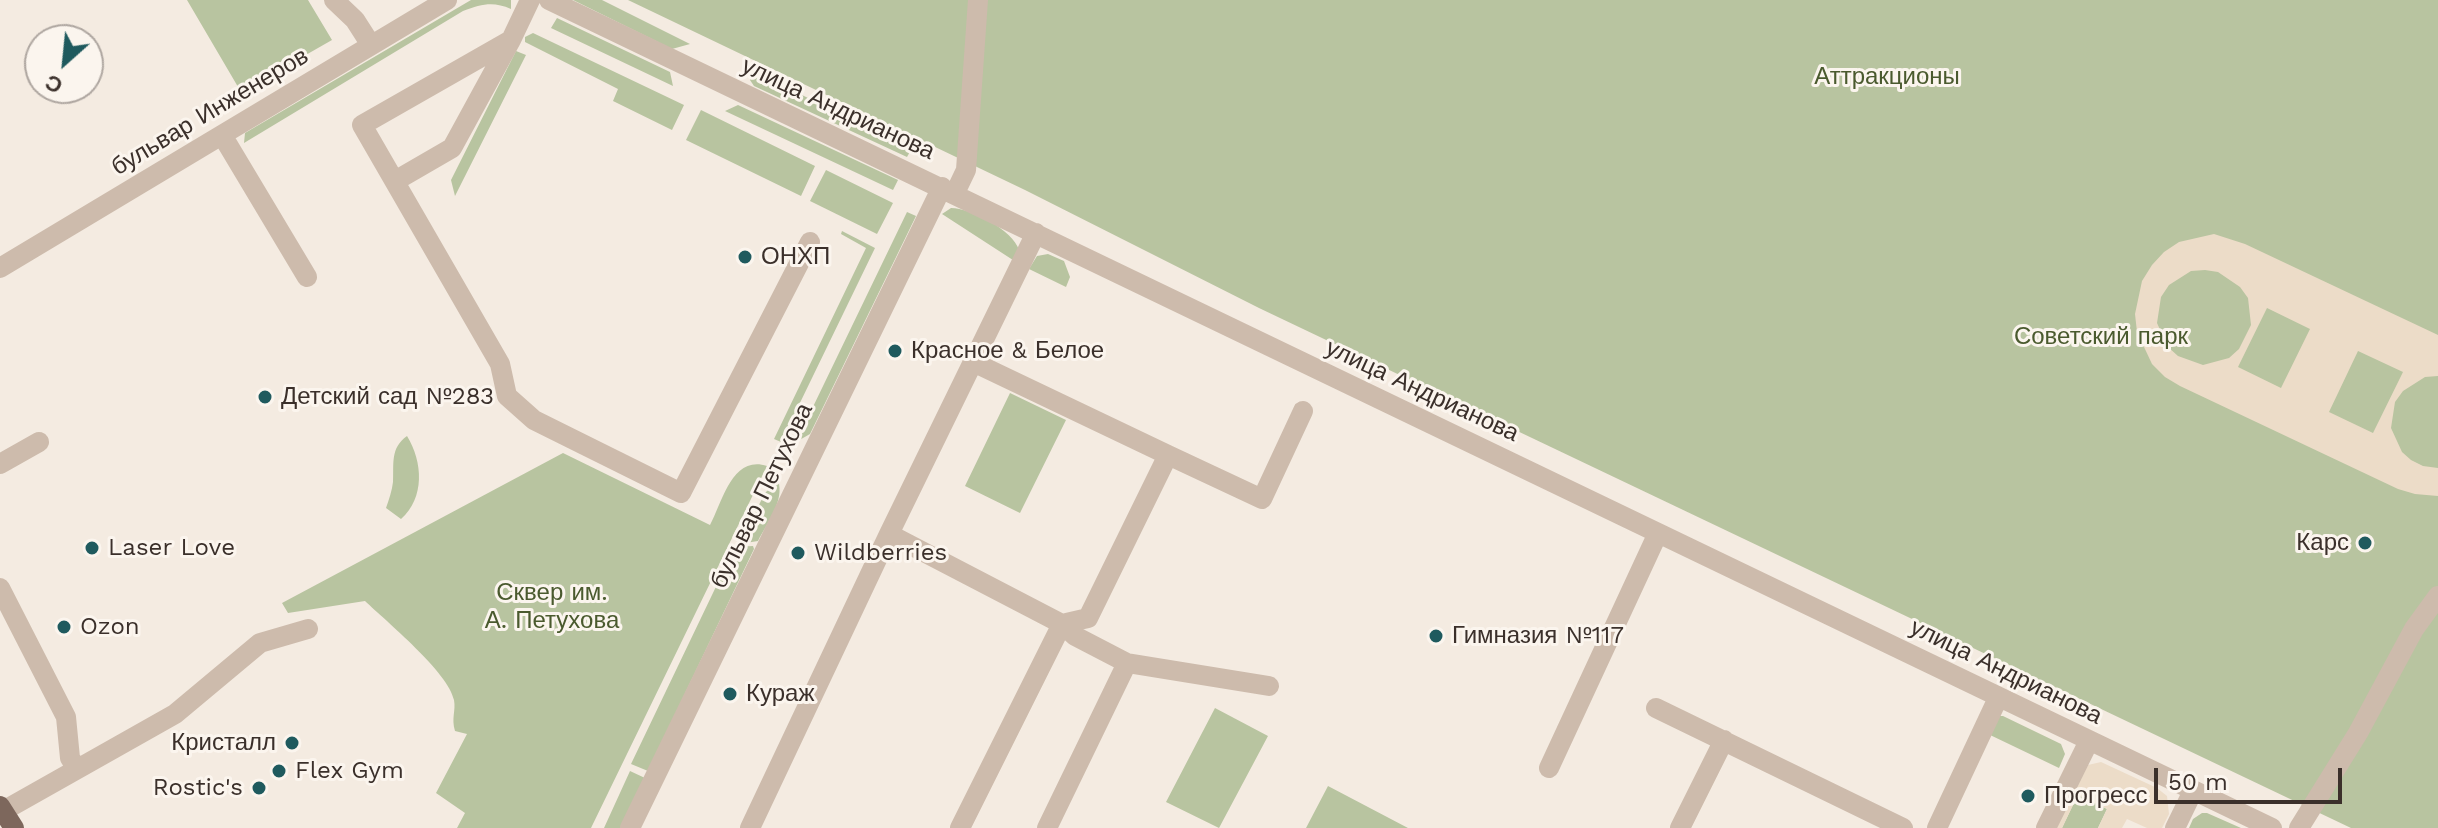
<!DOCTYPE html>
<meta charset="utf-8">
<style>
body{margin:0}
#map{position:relative;width:2438px;height:828px;overflow:hidden;background:#f4ebe1;font-family:"Work Sans",sans-serif}
canvas{display:block}
.north{position:absolute;left:24px;top:24px;width:80px;height:80px;box-sizing:border-box;background:#fbf5ee;border:2px solid #aea6a0;border-radius:50%;rotate:207deg;font-size:22px;font-weight:700;line-height:32px;text-align:center;color:#3b302b}
.north::after{content:'';display:block;margin:auto;width:28px;height:36px;background:#1f5a5e;clip-path:polygon(50% 0,100% 100%,50% 72%,0 100%)}
.scale{position:absolute;left:2154px;top:768px;width:188px;height:36px;box-sizing:border-box;border:4px solid #3b302b;border-top:0;padding-left:10px;font-size:24px;line-height:28px;white-space:nowrap;color:#3b302b;-webkit-text-stroke:6px #fbf5ee;paint-order:stroke}
</style>
<div id="map">
<canvas width="2438" height="828"></canvas>
<div class="north">С</div>
<div class="scale">50 m</div>
</div>
<script>
const g = document.querySelector('canvas').getContext('2d');
g.lineJoin = 'round';
function paint(path, color) { g.fillStyle = color; g.fill(path, 'evenodd'); }
function trace(path, color, width, dash) { g.strokeStyle = color; g.lineWidth = width; g.lineCap = dash ? 'butt' : 'round'; g.setLineDash(dash || []); g.stroke(path); }
function drawText(font, color, halo, rows, align = 'center') {
  g.font = font + ' "Work Sans",sans-serif'; g.lineWidth = 6; g.setLineDash([]); g.textBaseline = 'middle'; g.strokeStyle = halo; g.fillStyle = color; for (const [text, x, y, turn = 0] of rows) {
    g.save(); g.translate(x, y); g.rotate((+turn || 0) * Math.PI / 180); g.textAlign = isNaN(turn) ? turn : align; if (halo) g.strokeText(text, 0, 0); g.fillText(text, 0, 0); g.restore();
  }
}
paint(new Path2D(`
 M187 0H308L332 40 241 92Z
 M471 0H511V9C493 1 482 4 463 11L244 143 245 133Z
 M573 0H602L690 44 672 49Z
 M628 0H2438V828H2351L1259 308 1025 190Z
 M557 18 670 72 673 86 551 28Z
 M533 33 684 105 672 130 613 101 618 89 525 42V37Z
 M516 51 526 55 455 196 451 180Z
 M752 71 912 148 907 157 754 86 750 80Z
 M738 105 898 180 893 190 725 111Z
 M701 110 815 166 801 196 686 140Z
 M826 170 893 203 877 234 810 201Z
 M951 208C971 208 1013 230 1019 250L1016 262 942 214Z
 M907 212 916 216 810 434 796 442Z
 M842 231 875 248 781 442 774 439 866 248 841 234Z
 M1048 254 1064 261 1070 277 1066 287 1029 269 1037 256Z
 M1010 393 1066 420 1020 513 965 486Z
 M407 436C423 462 425 498 401 519L386 508C389 499 392 491 393 482 394 464 390 448 407 436Z
 M563 453 710 525C723 501 732 455 767 466L591 828H457L465 813 436 793 467 734 455 731C451 718 456 711 454 700 449 673 386 621 365 601L288 613 282 603Z
 M778 480C785 501 767 523 758 541L739 544 765 493Z
 M753 546 754 549 648 771 631 764 735 547Z
 M1215 708 1268 736 1219 828 1166 802Z
 M1998 716H2003L2061 744 2065 754 2059 768 1988 734Z
 M630 771 645 778 620 828H604Z
 M1328 786 1408 828H1306Z
 M2078 794 2107 809 2098 828H2062Z
 M2202 813H2207L2241 828H2189L2193 819Z`), '#b8c4a0');
paint(new Path2D(`
 M2214 234 2245 244 2438 335V376L2425 377 2403 391 2395 402 2391 428 2402 452 2411 460 2423 466 2438 468V496L2415 494 2398 489 2180 386 2165 377 2152 364 2137 332 2135 314 2142 281 2152 265 2164 252 2179 242ZM2205 270 2218 272 2240 287 2248 298 2251 325 2239 349 2229 358 2203 365 2178 356 2168 347 2157 323 2161 297 2169 285 2191 271ZM2267 308 2310 329 2281 388 2238 367ZM2358 351 2403 372 2373 433 2329 412Z
 M2101 762 2157 788 2167 796 2169 814 2162 828H2147L2127 819 2122 828H2098L2107 809 2078 795 2062 828H2055L2088 765Z`), '#ecdcc8');
trace(new Path2D(`
 M334 0 355 20 371 45
 M530 0 511 40 362 125 500 364 507 396 534 420 681 493 810 242
 M549 0 2272 828
 M222 135 307 277
 M395 181 452 148 511 40
 M955 193 966 170 978 0
 M0 268 447 0
 M973 362 1168 455
 M0 464 39 442
 M889 534 1062 624 1075 636 1127 663 1269 686
 M0 588 66 717 70 758 77 769
 M1656 708 1903 828
 M1549 768 1658 533
 M3 811 175 714 260 643 308 629
 M630 828 942 187
 M750 828 889 534 1036 233
 M960 828 1062 624 1088 618 1168 455 1262 499 1303 411
 M1047 828 1127 663
 M1680 828 1724 740
 M1937 828 1998 698
 M2046 828 2089 741
 M2175 828 2193 791
 M2299 828 2358 733 2414 629 2438 596`), '#cdbbac', 20);
trace(new Path2D(`
 M0 806 14 828`), '#7d675c', 20);
for (const [x, y, r, color] of [
 [745,257,8,"#1f5a5e"],
 [895,351,8,"#1f5a5e"],
 [265,397,8,"#1f5a5e"],
 [2365,543,8,"#1f5a5e"],
 [92,548,8,"#1f5a5e"],
 [798,553,8,"#1f5a5e"],
 [64,627,8,"#1f5a5e"],
 [1436,636,8,"#1f5a5e"],
 [730,694,8,"#1f5a5e"],
 [292,743,8,"#1f5a5e"],
 [279,771,8,"#1f5a5e"],
 [259,788,8,"#1f5a5e"],
 [2028,796,8,"#1f5a5e"]
]) { const dot = new Path2D(); dot.arc(x, y, r, 0, 2 * Math.PI); g.fillStyle = color; g.fill(dot); trace(dot, '#fbf5ee', 3); }
drawText('24px', '#4a5a2e', '#fbf5ee', [
 ["Аттракционы",1887,77],
 ["Советский парк",2101,337],
 ["Сквер им.",552,593],
 ["А. Петухова",552,621]
]);
drawText('24px', '#3b302b', '#fbf5ee', [
 ["улица Андрианова",838,109,25],
 ["бульвар Инженеров",210,112,-31],
 ["улица Андрианова",1422,391,25],
 ["бульвар Петухова",762,496,-64],
 ["улица Андрианова",2006,672,26]
]);
drawText('24px', '#3b302b', '#fbf5ee', [
 ["ОНХП",761,257],
 ["Красное & Белое",911,351],
 ["Детский сад №283",281,397],
 ["Карс",2349,543,"right"],
 ["Laser Love",108,548],
 ["Wildberries",814,553],
 ["Ozon",80,627],
 ["Гимназия №117",1452,636],
 ["Кураж",746,694],
 ["Кристалл",276,743,"right"],
 ["Flex Gym",295,771],
 ["Rostic's",243,788,"right"],
 ["Прогресс",2044,796]
], 'left');
</script>
